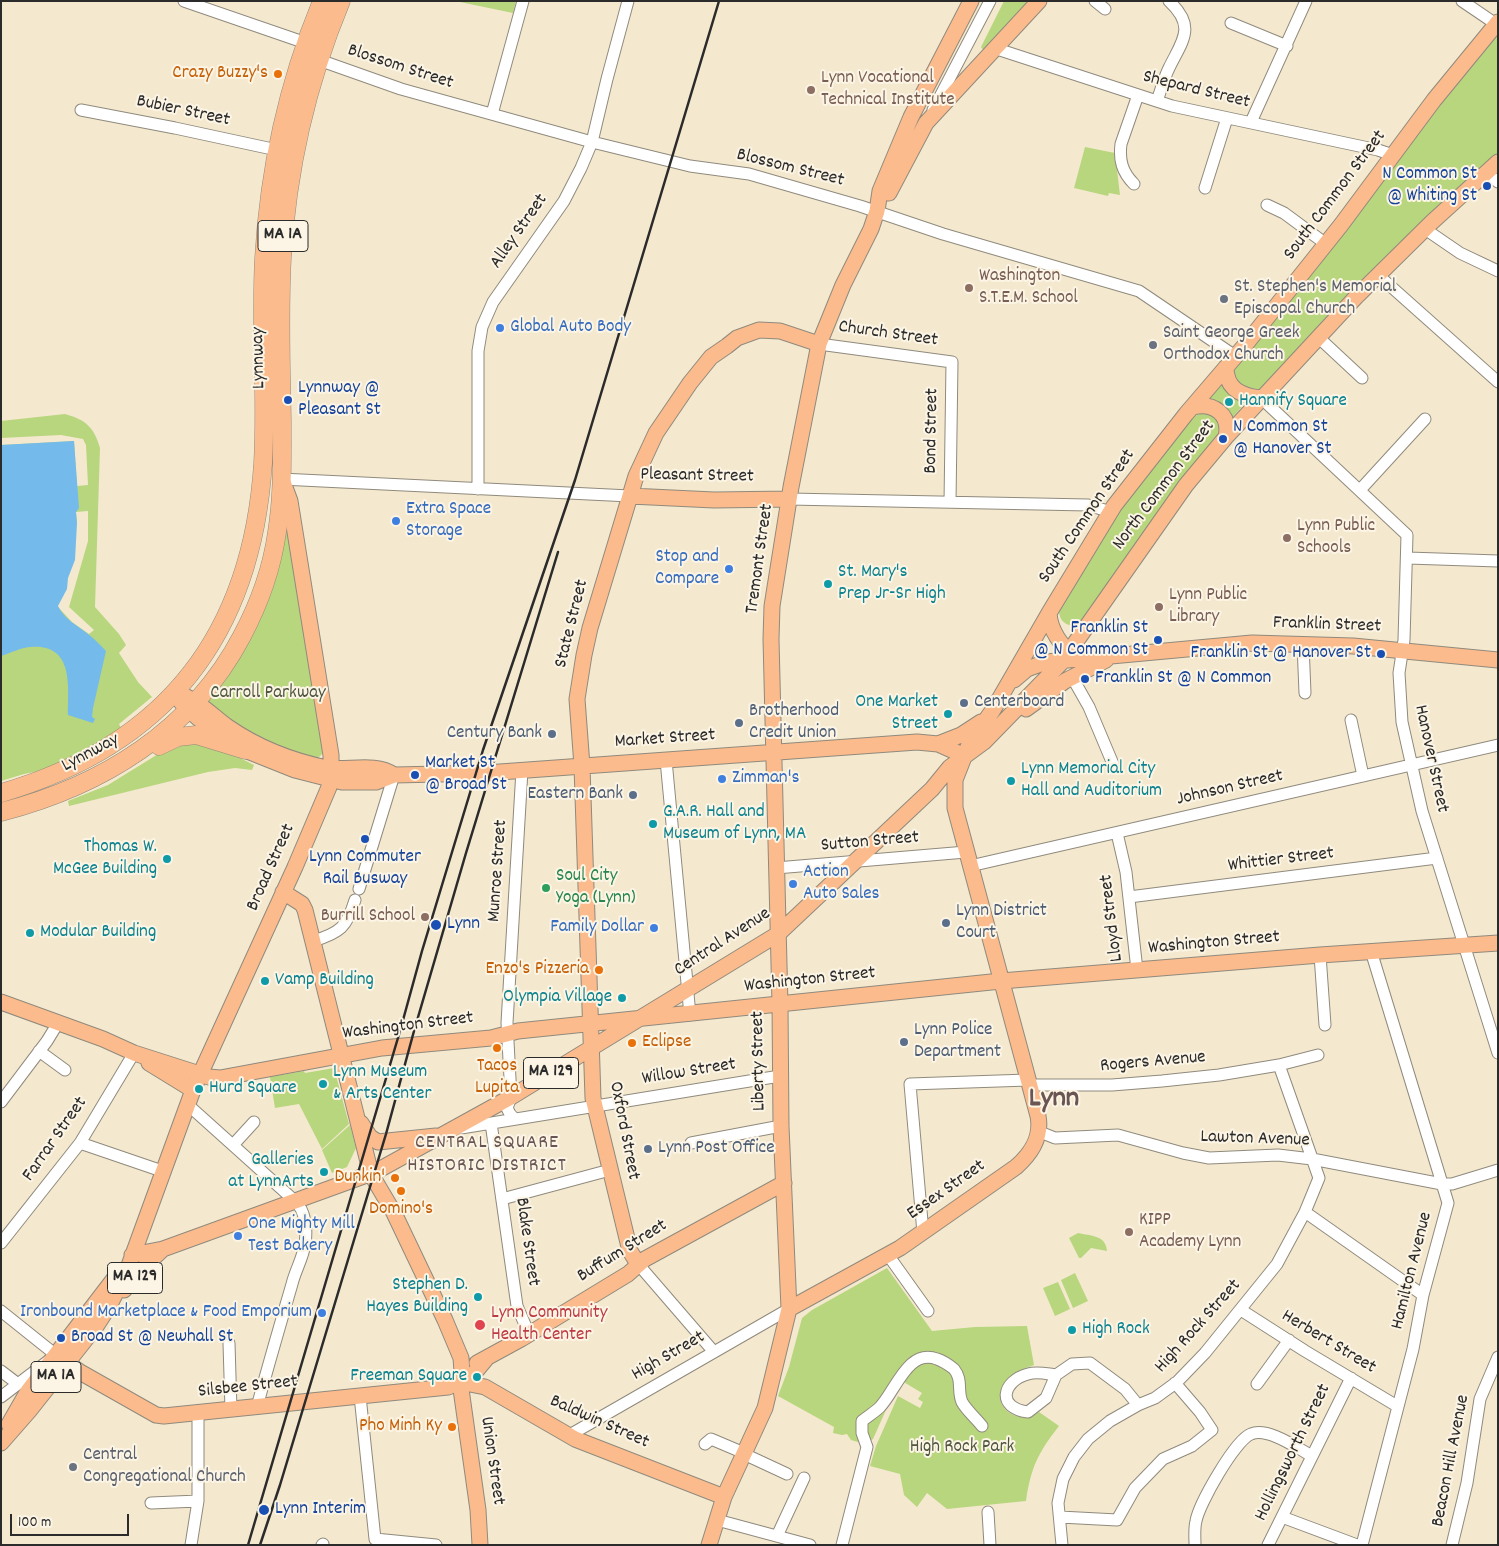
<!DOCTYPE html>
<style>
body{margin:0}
#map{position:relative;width:1499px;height:1546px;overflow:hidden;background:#f4e9cf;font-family:Dekko,sans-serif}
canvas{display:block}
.frame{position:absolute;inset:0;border:2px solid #2b2b2b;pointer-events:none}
.scale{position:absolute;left:10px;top:1514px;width:119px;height:22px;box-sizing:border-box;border:2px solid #2b2b2b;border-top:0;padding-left:6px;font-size:15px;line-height:18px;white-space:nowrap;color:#2b2b2b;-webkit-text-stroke:4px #fcf5e5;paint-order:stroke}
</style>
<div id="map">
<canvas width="1499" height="1546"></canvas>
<div class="frame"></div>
<div class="scale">100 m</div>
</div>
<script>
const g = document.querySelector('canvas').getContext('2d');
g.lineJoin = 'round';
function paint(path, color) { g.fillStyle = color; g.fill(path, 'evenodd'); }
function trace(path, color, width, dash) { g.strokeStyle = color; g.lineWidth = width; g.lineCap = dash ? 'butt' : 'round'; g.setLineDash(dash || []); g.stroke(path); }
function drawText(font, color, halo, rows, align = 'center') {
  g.font = font + ' Dekko,sans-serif'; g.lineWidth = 4; g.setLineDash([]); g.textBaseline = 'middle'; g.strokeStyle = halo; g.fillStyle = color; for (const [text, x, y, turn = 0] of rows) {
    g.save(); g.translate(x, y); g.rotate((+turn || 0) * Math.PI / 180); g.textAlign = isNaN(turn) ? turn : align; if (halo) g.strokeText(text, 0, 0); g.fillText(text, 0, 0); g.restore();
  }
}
paint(new Path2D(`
 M455 1H516L513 13Z
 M1004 1H1030L983 50 981 47Z
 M1498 30V156L1260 390 1258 391 1240 389 1232 372 1441 101Z
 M1085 147 1115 153 1120 195 1109 193 1108 196 1074 188Z
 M1222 383 1246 402 1232 418 1209 399Z
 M1201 413C1213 413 1222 422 1218 435L1175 488 1080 624C1069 628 1060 623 1059 612L1118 513 1191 418Z
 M65 414C86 420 94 427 100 448L95 607 119 634 126 645 119 653 138 682 152 697 119 724 121 728 90 748 50 769 24 774 1 781V635L59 608 72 622 89 634 94 630 69 607 88 541V511L76 512 77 523 1 445 74 441 77 486 88 485 86 445 83 439 61 435 1 438V421Z
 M285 504 298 600 323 747V753L317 759 268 744 209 706 207 701 221 682Z
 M206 741 254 765 252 770 235 768 208 772 69 806 68 801 108 785 176 743Z
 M334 1068 349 1124 322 1149 299 1104 275 1108 270 1077 304 1071 305 1073Z
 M350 1125 356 1148 347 1167 332 1173 322 1150Z
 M1078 1233C1091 1236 1106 1235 1107 1251L1091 1248 1081 1258H1079L1069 1238Z
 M887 1268 932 1331 975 1327 1027 1326 1034 1365C1023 1369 1010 1373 1004 1384 990 1405 1016 1427 1039 1412L1059 1426C1038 1453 1031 1467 1026 1501L947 1509 927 1493 917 1507 904 1495 900 1474 870 1466 876 1446 898 1396 920 1408 923 1402 918 1399 922 1393 902 1381 894 1392 873 1439 865 1444 851 1440 847 1434 842 1435 833 1433 834 1427 778 1396 789 1367 802 1318 812 1310Z
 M1075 1273 1088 1301 1073 1308 1061 1280Z
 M1058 1282 1070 1309 1055 1316 1043 1288Z`), '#b8d67d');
paint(new Path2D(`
 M74 441 79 508 76 512 77 523 75 560 68 578 67 589 58 606C64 619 78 626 88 634 95 639 100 645 106 651L93 708 92 717 95 719 93 723 68 715C68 686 74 644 31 647 22 647 11 653 1 656V445Z`), '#74baeb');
const minor = new Path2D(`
 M184 1 306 43
 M1095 1 1105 9
 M1462 1 1496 24
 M1231 23 1287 46
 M994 48 1172 106 1378 150 1393 155
 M319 60 401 89 592 142 690 166 749 174 860 206 943 234 1139 291 1235 356
 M1157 101C1161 90 1164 78 1169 68 1182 41 1197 27 1169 1
 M81 110 175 128 277 150
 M933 110 990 1
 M492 114 523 1
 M1251 122 1306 1
 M1486 173 1498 182
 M1134 184C1122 172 1119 160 1121 144L1138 95
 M1205 188 1227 118
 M1267 205 1284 213 1326 244
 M1425 229 1460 253 1498 271
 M1378 275 1498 382
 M1318 337 1362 378
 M819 344 952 362 950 502
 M1261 398 1407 535 1404 640 1399 673 1402 722 1422 811 1498 1053
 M281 479 630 496
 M478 489V351L482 327 493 302 564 201 581 168 592 142 607 79 628 1
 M1360 490 1425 419
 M789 499 1088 505 1111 512
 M1408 558 1498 561
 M1303 644 1305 693
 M1072 677 1089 707 1113 764
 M1351 720 1363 776
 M666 760 690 1015
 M1117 833 1126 872 1137 970
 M970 866 1498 745
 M776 868 966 852
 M359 889 394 775
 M1129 897 1437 858
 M313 941C340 933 347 927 355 900
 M1320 955 1325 1025
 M39 1051 65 1070
 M1030 1085H1112L1162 1081 1219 1075 1279 1065 1318 1055
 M1 1102 47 1041 58 1023
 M187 1104 295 1201C306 1211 307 1230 305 1244 303 1258 295 1271 292 1284 280 1325 268 1366 257 1407
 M515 1119 510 1114 507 1108 511 1097 507 1023 522 770
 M491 1123 517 1306 529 1334
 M461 1128 780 1076
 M1040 1132 1055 1138 1118 1135 1183 1153 1209 1158 1278 1155 1312 1159 1442 1184H1452L1498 1170
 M80 1143 162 1171
 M691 1143 781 1126
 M233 1145 254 1122
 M502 1199 610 1170
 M1305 1212 1423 1295
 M923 1233 910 1084 1028 1080
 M1 1243 80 1143 134 1053
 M888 1255 928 1311
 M638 1264 714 1352
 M1241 1310 1305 1351 1397 1406
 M1 1311 56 1355 1 1397
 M229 1343 231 1410
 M1 1371 18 1384
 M1056 1375 1046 1398 1028 1412C996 1408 1002 1381 1028 1374 1038 1371 1047 1374 1056 1375L1072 1364 1090 1363 1125 1389 1138 1405
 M1257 1384 1289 1340
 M360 1396 375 1539 436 1545
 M568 1436 789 1309
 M705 1444 711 1439 744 1453
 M744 1454 787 1474
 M151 1503 198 1501
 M988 1512 990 1545
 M1060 1517 1117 1520 1135 1488 1163 1459 1192 1446 1212 1430 1200 1412 1175 1383
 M1282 1517 1357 1545
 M717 1520 810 1545
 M777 1536 804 1478
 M191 1545 198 1501V1413
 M322 1545 323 1544
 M842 1545 867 1447 862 1433V1421C868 1416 875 1412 880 1407 896 1390 908 1348 937 1359 943 1361 949 1365 954 1369 963 1380 957 1391 962 1402 967 1411 976 1418 982 1426
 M1062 1545 1058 1503 1063 1479 1074 1457 1088 1439 1110 1421 1138 1405 1155 1398 1177 1382 1205 1353 1277 1264 1305 1212 1319 1178 1279 1065
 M1195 1545C1195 1537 1194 1529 1196 1521 1199 1504 1235 1440 1251 1434 1268 1427 1297 1448 1312 1456
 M1268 1545 1351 1378
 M1362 1545 1413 1349 1423 1295 1448 1203 1371 951
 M1452 1545 1467 1483 1480 1399 1498 1357`);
const major = new Path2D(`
 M889 193 926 123 1039 1
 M1226 367C1226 389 1241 396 1261 398
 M1193 407C1213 402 1231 414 1226 437
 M630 496 714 500 789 499
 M1049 613C1050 632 1062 645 1074 658
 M1014 680 1027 669 1046 662 1252 643 1353 646 1498 660
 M174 693 185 707 198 718 225 739 245 750 295 770 342 782H376L394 775 486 773 917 742 938 744 965 756
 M185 696C201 703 214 717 228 727 257 747 293 761 327 768 348 771 376 762 394 775
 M1026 709 1065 681 1106 660
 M938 744 961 735 981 722
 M283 892 302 904 305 910 371 1174 394 1213 445 1320 461 1358 462 1372 460 1382 478 1510 480 1545
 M1 1002 103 1039 134 1053 209 1077 220 1078 382 1048 491 1038 518 1031 1001 981 1320 955 1498 943
 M149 1063 193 1090
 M361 1123 370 1137 378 1142 436 1136
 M132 1255 163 1249 375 1172 511 1097 778 934 932 789 950 767 984 742 1061 663 1186 485 1226 437 1356 297 1432 222 1498 162
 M638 1264 630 1251 593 1098 582 766 577 699 584 655 590 628 636 476 656 433 690 383 711 357 727 346 737 338 759 330 780 331 819 344
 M124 1290 148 1263 163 1249
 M789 1309 900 1248 1016 1167C1032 1153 1042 1137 1038 1116L955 808V780L970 742 993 710 1049 613 1114 506 1186 414 1246 344 1341 225 1434 100 1498 22
 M56 1355 80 1372 156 1415 164 1416 448 1387 471 1377 486 1359
 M477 1363 521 1339 628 1274 645 1259 784 1183
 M460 1382 485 1387 575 1439 724 1497
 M9 1424 28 1391 120 1271
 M1 1443 29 1411 97 1325 108 1308 127 1271 193 1090 295 867 329 787 331 775V755L290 501 283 482
 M709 1545 724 1497 765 1408 789 1309 781 1126 780 1005 771 639 772 606 791 487 819 344 843 285 871 229 877 211 880 191 911 117 971 1`);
const highway = new Path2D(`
 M159 746 178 737 196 735 245 750
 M1 793C167 745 252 634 263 463 267 395 260 326 264 258 269 170 288 83 322 1
 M1 812C102 786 192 731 242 636 259 604 272 568 277 532 283 495 282 458 282 421 281 367 279 312 282 258 287 169 307 83 341 1`);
trace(minor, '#908a7d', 13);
trace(major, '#908a7d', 17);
trace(highway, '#908a7d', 19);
trace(minor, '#fff', 11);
trace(major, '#fbbb8c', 15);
trace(highway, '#fbbb8c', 18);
trace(new Path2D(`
 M248 1545 400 1031 422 951 483 750 575 480 719 1
 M260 1545 280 1485 386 1134 414 1031 466 853 558 552`), '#2b2b2b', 2.5);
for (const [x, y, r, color] of [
 [278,74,5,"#e8710a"],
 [811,90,5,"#8d6e63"],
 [1487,186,5,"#1a4fb4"],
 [969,288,5,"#8d6e63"],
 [1224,299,5,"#6b7280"],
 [500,328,5,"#3f7fe0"],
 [1153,345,5,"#6b7280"],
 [288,400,5,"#1a4fb4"],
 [1229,402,5,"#0f9aa8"],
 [1223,439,5,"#1a4fb4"],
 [396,521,5,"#3f7fe0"],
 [1287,538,5,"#8d6e63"],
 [729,569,5,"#3f7fe0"],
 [828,584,5,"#0f9aa8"],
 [1159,607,5,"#8d6e63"],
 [1158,640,5,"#1a4fb4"],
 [1381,654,5,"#1a4fb4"],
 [1085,679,5,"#1a4fb4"],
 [964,703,5,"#5c6f8a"],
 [948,714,5,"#0f9aa8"],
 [739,723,5,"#5c6f8a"],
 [552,734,5,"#5c6f8a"],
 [415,775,5,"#1a4fb4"],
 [722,779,5,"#3f7fe0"],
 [1011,781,5,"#0f9aa8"],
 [633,795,5,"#5c6f8a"],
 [653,824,5,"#0f9aa8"],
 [365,839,5,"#1a4fb4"],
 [167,859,5,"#0f9aa8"],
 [793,884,5,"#3f7fe0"],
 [546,888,5,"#2e9e5b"],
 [425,917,5,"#8d6e63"],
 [946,923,5,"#5c6f8a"],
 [436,925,6,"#1a4fb4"],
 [654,928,5,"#3f7fe0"],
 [30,933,5,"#0f9aa8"],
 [599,970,5,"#e8710a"],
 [265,981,5,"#0f9aa8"],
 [622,998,5,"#0f9aa8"],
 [904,1042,5,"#5c6f8a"],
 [632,1043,5,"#e8710a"],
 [497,1048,5,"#e8710a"],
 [323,1084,5,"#0f9aa8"],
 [199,1089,5,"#0f9aa8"],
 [648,1149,5,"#5c6f8a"],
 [324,1172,5,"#0f9aa8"],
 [395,1178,5,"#e8710a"],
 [401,1191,5,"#e8710a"],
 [1129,1232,5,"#8d6e63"],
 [238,1236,5,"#3f7fe0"],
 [478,1297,5,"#0f9aa8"],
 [322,1313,5,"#3f7fe0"],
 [480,1325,6,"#e0444e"],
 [1072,1330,5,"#0f9aa8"],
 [61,1338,5,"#1a4fb4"],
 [477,1377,5,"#0f9aa8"],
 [452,1427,5,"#e8710a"],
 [73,1467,5,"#6b7280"],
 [264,1510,6,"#1a4fb4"]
]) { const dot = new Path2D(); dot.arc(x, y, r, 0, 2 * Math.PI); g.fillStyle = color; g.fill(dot); trace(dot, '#fcf5e5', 2); }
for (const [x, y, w] of [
 [283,236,50],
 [551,1073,55],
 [135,1278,55],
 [56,1377,50]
]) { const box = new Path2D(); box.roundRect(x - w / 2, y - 15.5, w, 31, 4); g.fillStyle = '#fcf5e5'; g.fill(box); trace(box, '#2b2b2b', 1); }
drawText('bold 18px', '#2b2b2b', null, [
 ["MA 1A",283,236],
 ["MA 129",551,1073],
 ["MA 129",135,1278],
 ["MA 1A",56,1377]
]);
drawText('19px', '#2b2b2b', '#fcf5e5', [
 ["Blossom Street",400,68,18],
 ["Shepard Street",1196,91,14],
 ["Bubier Street",183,112,12],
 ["Blossom Street",790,169,14],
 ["South Common Street",1336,196,-53],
 ["Alley Street",520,232,-55],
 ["Church Street",888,335,8],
 ["Lynnway",260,358,-91],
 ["Bond Street",933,431,-89],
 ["Pleasant Street",697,477,1],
 ["North Common Street",1165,486,-53],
 ["South Common Street",1088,517,-56],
 ["Tremont Street",761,559,-82],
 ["State Street",573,624,-76],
 ["Franklin Street",1327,626,2],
 ["Market Street",665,740,-4],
 ["Lynnway",91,754,-28],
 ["Hanover Street",1430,759,78],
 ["Johnson Street",1230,789,-13],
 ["Sutton Street",870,843,-5],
 ["Whittier Street",1281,861,-7],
 ["Broad Street",272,868,-66],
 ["Munroe Street",499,871,-86],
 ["Lloyd Street",1113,918,-97],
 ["Central Avenue",723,943,-33],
 ["Washington Street",1214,944,-5],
 ["Washington Street",810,981,-6],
 ["Washington Street",408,1027,-7],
 ["Liberty Street",760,1061,-91],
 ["Rogers Avenue",1153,1063,-5],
 ["Willow Street",689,1073,-9],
 ["Oxford Street",623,1131,79],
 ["Farrar Street",56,1140,-55],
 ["Lawton Avenue",1255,1140,2],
 ["Essex Street",947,1191,-35],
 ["Blake Street",526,1242,82],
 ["Buffum Street",623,1252,-32],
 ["Hamilton Avenue",1413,1271,-76],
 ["High Rock Street",1199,1327,-48],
 ["Herbert Street",1328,1343,31],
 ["High Street",669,1357,-30],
 ["Silsbee Street",248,1388,-6],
 ["Baldwin Street",599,1423,24],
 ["Hollingsworth Street",1294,1453,-64],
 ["Union Street",491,1461,82],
 ["Beacon Hill Avenue",1452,1461,-79]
]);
drawText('19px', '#c56008', '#fcf5e5', [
 ["Crazy Buzzy's",268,74],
 ["Enzo's Pizzeria",589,970],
 ["Eclipse",642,1043,"left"],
 ["Tacos",497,1067,"center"],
 ["Lupita",497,1089,"center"],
 ["Dunkin'",385,1178],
 ["Domino's",401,1210,"center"],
 ["Pho Minh Ky",442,1427]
], 'right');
drawText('19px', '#785e54', '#fcf5e5', [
 ["Lynn Vocational",821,79],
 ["Technical Institute",821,101],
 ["Washington",979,277],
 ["S.T.E.M. School",979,299],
 ["Lynn Public",1297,527],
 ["Schools",1297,549],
 ["Lynn Public",1169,596],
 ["Library",1169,618],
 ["Burrill School",415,917,"right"],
 ["KIPP",1139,1221],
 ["Academy Lynn",1139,1243]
], 'left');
drawText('19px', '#164399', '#fcf5e5', [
 ["N Common St",1477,175,"right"],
 ["@ Whiting St",1477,197,"right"],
 ["Lynnway @",298,389],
 ["Pleasant St",298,411],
 ["N Common St",1233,428],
 ["@ Hanover St",1233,450],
 ["Franklin St",1148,629,"right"],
 ["@ N Common St",1148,651,"right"],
 ["Franklin St @ Hanover St",1371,654,"right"],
 ["Franklin St @ N Common",1095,679],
 ["Market St",425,764],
 ["@ Broad St",425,786],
 ["Lynn Commuter",365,858,"center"],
 ["Rail Busway",365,880,"center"],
 ["Lynn",447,925],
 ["Broad St @ Newhall St",71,1338],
 ["Lynn Interim",275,1510]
], 'left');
drawText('19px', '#5b616d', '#fcf5e5', [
 ["St. Stephen's Memorial",1234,288],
 ["Episcopal Church",1234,310],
 ["Saint George Greek",1163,334],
 ["Orthodox Church",1163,356],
 ["Central",83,1456],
 ["Congregational Church",83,1478]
], 'left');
drawText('19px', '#366cbe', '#fcf5e5', [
 ["Global Auto Body",510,328],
 ["Extra Space",406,510],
 ["Storage",406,532],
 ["Stop and",719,558,"right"],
 ["Compare",719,580,"right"],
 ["Zimman's",732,779],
 ["Action",803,873],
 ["Auto Sales",803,895],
 ["Family Dollar",644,928,"right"],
 ["One Mighty Mill",248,1225],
 ["Test Bakery",248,1247],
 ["Ironbound Marketplace & Food Emporium",312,1313,"right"]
], 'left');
drawText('19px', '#0d838f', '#fcf5e5', [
 ["Hannify Square",1239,402],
 ["St. Mary's",838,573],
 ["Prep Jr-Sr High",838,595],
 ["One Market",938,703,"right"],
 ["Street",938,725,"right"],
 ["Lynn Memorial City",1021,770],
 ["Hall and Auditorium",1021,792],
 ["G.A.R. Hall and",663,813],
 ["Museum of Lynn, MA",663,835],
 ["Thomas W.",157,848,"right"],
 ["McGee Building",157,870,"right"],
 ["Modular Building",40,933],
 ["Vamp Building",275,981],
 ["Olympia Village",612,998,"right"],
 ["Lynn Museum",333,1073],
 ["& Arts Center",333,1095],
 ["Hurd Square",209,1089],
 ["Galleries",314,1161,"right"],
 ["at LynnArts",314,1183,"right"],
 ["Stephen D.",468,1286,"right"],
 ["Hayes Building",468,1308,"right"],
 ["High Rock",1082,1330],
 ["Freeman Square",467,1377,"right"]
], 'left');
drawText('19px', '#4e5640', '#fcf5e5', [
 ["Carroll Parkway",268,694],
 ["High Rock Park",962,1448]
]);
drawText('19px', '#4e5e75', '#fcf5e5', [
 ["Centerboard",974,703],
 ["Brotherhood",749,712],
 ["Credit Union",749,734],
 ["Century Bank",542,734,"right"],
 ["Eastern Bank",623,795,"right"],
 ["Lynn District",956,912],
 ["Court",956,934],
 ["Lynn Police",914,1031],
 ["Department",914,1053],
 ["Lynn Post Office",658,1149]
], 'left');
drawText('19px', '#27864d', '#fcf5e5', [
 ["Soul City",556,877],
 ["Yoga (Lynn)",556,899]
], 'left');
drawText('19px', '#be3a42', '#fcf5e5', [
 ["Lynn Community",491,1314],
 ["Health Center",491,1336]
], 'left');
g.letterSpacing = '1px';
drawText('20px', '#695553', '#fcf5e5', [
 ["CENTRAL SQUARE",487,1144],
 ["HISTORIC DISTRICT",487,1167]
]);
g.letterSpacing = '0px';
drawText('bold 29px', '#695553', '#fcf5e5', [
 ["Lynn",1054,1101]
]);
</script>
